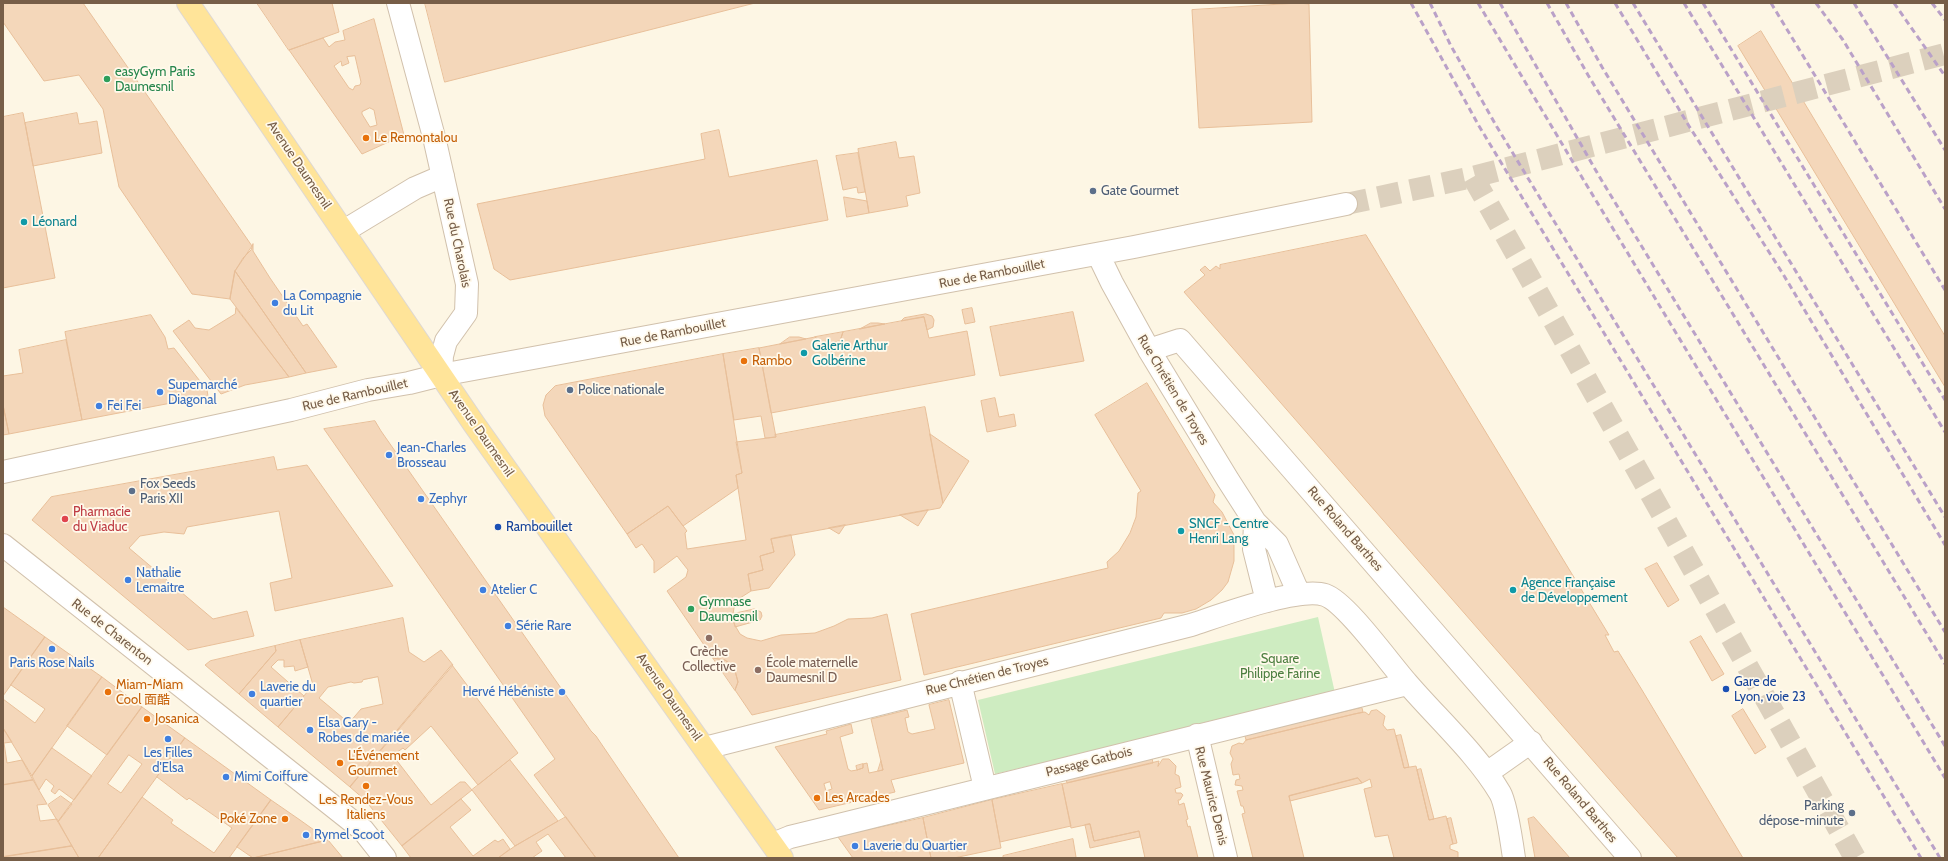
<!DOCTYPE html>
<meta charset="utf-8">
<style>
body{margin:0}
#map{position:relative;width:1948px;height:861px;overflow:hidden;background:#fdf6e4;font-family:Cabin,sans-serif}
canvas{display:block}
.frame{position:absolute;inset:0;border:4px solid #775e48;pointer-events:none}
</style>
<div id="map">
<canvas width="1948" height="861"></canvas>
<div class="frame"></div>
</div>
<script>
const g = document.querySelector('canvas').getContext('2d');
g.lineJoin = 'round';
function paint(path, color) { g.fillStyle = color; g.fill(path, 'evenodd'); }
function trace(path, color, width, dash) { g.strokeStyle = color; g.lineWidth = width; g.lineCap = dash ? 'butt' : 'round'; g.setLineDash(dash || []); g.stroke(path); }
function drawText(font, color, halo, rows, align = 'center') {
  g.font = font + ' Cabin,"Noto Sans SC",sans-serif'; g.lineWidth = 3.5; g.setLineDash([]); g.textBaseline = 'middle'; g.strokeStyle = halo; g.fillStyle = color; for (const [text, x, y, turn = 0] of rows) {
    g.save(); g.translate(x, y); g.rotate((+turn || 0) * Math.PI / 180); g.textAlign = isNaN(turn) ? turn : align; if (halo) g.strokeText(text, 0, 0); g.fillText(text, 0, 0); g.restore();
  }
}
paint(new Path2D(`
 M1318 617 1335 693 995 774 978 700Z`), '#ceecc1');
const building = new Path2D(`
 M3 3H83L252 246 235 271 230 299 192 294 119 187 103 109 79 75 44 81 3 22Z
 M257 3H332L339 32 289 50Z
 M425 3H755L445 82Z
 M1299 3 1309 4 1312 122 1199 128 1192 10Z
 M374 19 404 135 362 154 289 50 323 38 329 47 335 42 345 40 343 31ZM355 56 361 82 360 85 355 86 353 90 349 88 334 66 341 61 342 66 349 63 347 57ZM370 108 374 110 377 125 370 127 362 114V112Z
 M1761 31 1945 336V387L1738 46Z
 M23 113 55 278 3 288V117Z
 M77 113 79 124 97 121 102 153 33 166 25 123Z
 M719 130 729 177 817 160 828 220 510 280 494 269 477 204 705 159 701 134Z
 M896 142 899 158 914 156 920 193 906 196 908 206 869 213 858 149Z
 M858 153 865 192 858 193 857 187 843 190 836 156Z
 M844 197 867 201 869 213 847 217Z
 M1366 235 1609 635H1605L1614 652 1618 651 1642 690 1743 858H1678L1184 292 1205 275 1200 270 1205 266 1210 271 1216 266 1220 269V265Z
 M253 244V251L270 278 303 326 307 324 337 367 306 373 235 271 243 258 251 250Z
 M235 271 306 373 289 377 230 299Z
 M236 308 289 377 245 385 221 394 173 331 189 320 195 328 209 330 235 314Z
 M972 308 975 322 965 324 962 310Z
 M1073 312 1084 361 1000 376 990 327Z
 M926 314 932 316 934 320 933 327 927 330 924 317 901 321 904 318Z
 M151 315 165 337 168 349 174 348 207 390 208 396 82 420 65 332Z
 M924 317 929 338 967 331 975 375 771 413 759 348 815 337 823 344 840 341 843 332Z
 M871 323H878L885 324 860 329Z
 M843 332 840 341 823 344 815 337Z
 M790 337H799L806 339 780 344Z
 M66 340 82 420 9 434 3 405V376L23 373 19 350Z
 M759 348 776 437 765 438 761 416 734 420 723 354Z
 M723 354 742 473 736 475 738 488 683 526 668 506 627 534 545 416 543 405 546 395 555 386Z
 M1147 383 1215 495 1213 502 1222 512 1234 535V561L1228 582 1222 590 1211 600 1196 609 1182 613H1164L1161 618 924 675 911 614 1108 568 1107 562 1119 551 1130 533 1136 517 1138 493 1141 491 1095 415Z
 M995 398 999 417 1014 414 1016 426 987 432 981 401Z
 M3 405 9 434 3 435Z
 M925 407 943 503 940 508 771 539 774 552 760 556 763 570 748 574 751 591 740 598 734 608 733 614V622L740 634 747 638 761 641 781 635 815 633 834 626 848 619 872 618 887 614 901 680 752 715 735 690 738 682 734 667 725 660 713 658 667 591 686 577 688 570 677 556 654 573V561L642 544 636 548 627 534 668 506 687 531 685 533 687 549 746 540 736 475 742 473 736 442 776 437 775 435Z
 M375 421 381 431 591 731 596 736 679 858H596L534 775 555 759 324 429Z
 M930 434 969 461 943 503Z
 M274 457 277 470 307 465 393 586 275 611 270 583 292 578 279 511 187 527 184 534 164 532 140 536 129 548 213 619 247 611 254 636 188 650 32 520 51 497Z
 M928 510 918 526 900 515Z
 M845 525 839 534 829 528Z
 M791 535 795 555 769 588 751 591 748 574 763 570 760 556 774 552 771 539Z
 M1657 563 1679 600 1668 607 1645 569Z
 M3 607 45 637 3 696Z
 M755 609 761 612 762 616 760 620 735 627 733 614Z
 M403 618 409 652 424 662 441 650 453 665 350 787 278 727 313 685 300 640ZM378 677 383 704 361 709 349 723 319 698 328 687 351 682 354 683 362 682 363 680Z
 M1701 636 1724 674 1712 681 1690 642Z
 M45 637 102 677 32 776 3 728V699L35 723 45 709 11 685Z
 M300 640 308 667 295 671 294 666 284 667V660H278L271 667 304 696 278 727 239 694 276 651 275 646Z
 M275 646 276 651 239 694 205 665 210 661Z
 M713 658 725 660 734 667 738 682 735 690Z
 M452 665 518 753 478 785 431 726 405 750 403 748 396 753 394 751 391 753 431 805 460 782H465L472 790 402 846 365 800 350 787Z
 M102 677 142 707 107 755 67 726Z
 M949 700 964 763 891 780 895 792 819 810 775 747 827 734 826 731 851 724 853 733 840 737 848 769 851 771 857 770 863 768V764L867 763 869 773 883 770 871 719 907 710 909 717 905 718 908 732 912 734 935 729 929 705ZM830 782 832 789 826 791 824 784Z
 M142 707 185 738 98 858H79L58 822ZM129 755 142 764 121 793 108 784Z
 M1362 708 1363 712 1255 738 1246 740 1245 736Z
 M1743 709 1766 747 1755 754 1732 716Z
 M1377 710 1385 716 1383 725 1387 730 1394 729 1404 768 1416 766 1429 820 1446 816 1453 844 1450 845V849L1458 852V858H1394L1388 835 1375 837 1364 789 1372 787 1370 779 1362 783 1358 778 1289 796 1304 858H1253L1242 814 1245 813 1244 809 1243 806H1241L1237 791 1243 790 1242 786 1235 785 1236 780 1240 779 1239 774 1233 775 1231 764 1233 759 1230 753 1232 746 1239 743 1243 744 1246 740 1354 714 1365 712 1369 715 1371 711Z
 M3 728 12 742 4 743 7 763 22 760 33 780 3 785Z
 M1401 735 1409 767 1404 768 1400 751 1396 736Z
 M185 738 271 800 229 858H98L142 797 173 820 171 823 214 853 232 828 189 798 187 800 157 777Z
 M52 748 92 776 74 800 59 789 55 794 51 791 54 786 46 779 39 790 32 776Z
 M1152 758 1153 763 1067 783 1066 779Z
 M1163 759H1169L1176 766 1175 774 1179 776 1181 787 1175 789 1176 793H1181L1183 795 1180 800H1178L1179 805 1184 803 1188 819 1186 820 1188 827 1190 826 1198 858H1145L1139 831 1094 841 1090 824 1071 828 1062 784 1159 761 1158 766Z
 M510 760 558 821 515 846 472 790Z
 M881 761 883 770 878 771Z
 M863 764V768L857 770 856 766Z
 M1421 769 1434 819 1429 820 1417 770Z
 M1358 778 1362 783 1290 801 1289 796Z
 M33 780 47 804 37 805 40 821 57 819 72 846 3 857V785Z
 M1062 784 1071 826 1000 842 992 800Z
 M61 796 72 804 58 822 48 805Z
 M461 799 471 810 450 827 473 856 495 840 498 842 503 839 510 849 498 858H411L402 846Z
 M271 800 300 820 328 840 253 858 237 847Z
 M992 800 1001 848 954 858H931L923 818Z
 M566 817 596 858H566L548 834 536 842 542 851 532 858H498L515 846Z
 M1534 817 1570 858H1535L1528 819Z
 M923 818 931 858H853L838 837Z
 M1451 818 1457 843 1453 844 1447 819Z
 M1090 824 1094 841 1139 831 1140 837 1090 848 1085 825Z
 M1073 839 1076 857 1073 858H1003V856Z
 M328 840 343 858H252H253Z
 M72 846 79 858H3V857Z`);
paint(building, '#f4d7ba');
trace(building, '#e8bf99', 1);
trace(new Path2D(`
 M1473 177 1855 858
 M1346 204 1473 177 1945 54`), '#dcd0bd', 22, [22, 11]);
const minor = new Path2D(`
 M398 3 434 137 467 284 466 313 446 341 442 356 441 375
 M344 231 415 188 443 176
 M1098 254 1112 283 1149 350 1228 480 1255 522 1277 544 1299 594
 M1149 350 1180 340 1630 858
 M3 472 291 410 368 390 409 383 441 375 1134 247 1346 204
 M1255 522 1254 549 1267 601
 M3 545 363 830 385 858
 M960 682 985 788
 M1197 735 1226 858
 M705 748 1191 625C1219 616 1299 586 1325 595 1346 602 1390 664 1407 683 1437 718 1477 754 1500 793 1506 803 1512 844 1514 858
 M1487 773 1531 742
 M773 844 790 837 827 828 1407 684`);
const major = new Path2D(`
 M188 3 474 424 782 858`);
trace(minor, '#d1c1ac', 24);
trace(major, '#ded8d3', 24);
trace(minor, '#fff', 22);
trace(major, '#ffe499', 22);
trace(new Path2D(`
 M1411 3 1479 126 1921 858
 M1430 3 1451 46 1497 127 1940 858
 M1478 3 1586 184 1945 778
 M1500 3 1599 176 1945 746
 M1547 3 1588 75 1945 664
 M1566 3 1602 67 1945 632
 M1615 3 1689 126 1783 274 1945 545
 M1633 3 1945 517
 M1684 3 1945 432
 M1703 3 1945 400
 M1771 3 1945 290
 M1816 3 1843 40 1945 209
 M1854 3 1945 150
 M1894 3 1945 76
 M1932 3 1945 20`), '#baa1c8', 3, [6, 4]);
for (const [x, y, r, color] of [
 [107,79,4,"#2e9e5b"],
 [366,138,4,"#e8710a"],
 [1093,191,4,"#5c6f8a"],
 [24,222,4,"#0f9aa8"],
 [275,303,4,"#3f7fe0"],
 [804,353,4,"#0f9aa8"],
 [744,361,4,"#e8710a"],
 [570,390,4,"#5c6f8a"],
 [160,392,4,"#3f7fe0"],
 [99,406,4,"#3f7fe0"],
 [389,455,4,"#3f7fe0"],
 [132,491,4,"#5c6f8a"],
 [421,499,4,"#3f7fe0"],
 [65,519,4,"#e0444e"],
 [498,527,4,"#1a4fb4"],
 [1181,531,4,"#0f9aa8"],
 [128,580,4,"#3f7fe0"],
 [483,590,4,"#3f7fe0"],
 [1513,590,4,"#0f9aa8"],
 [691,609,4,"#2e9e5b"],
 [508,626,4,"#3f7fe0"],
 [709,638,4,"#8d6e63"],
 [52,649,4,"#3f7fe0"],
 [758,670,4,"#8d6e63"],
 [1726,689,4,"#1a4fb4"],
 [108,692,4,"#e8710a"],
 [562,692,4,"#3f7fe0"],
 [252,694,4,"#3f7fe0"],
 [147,719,4,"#e8710a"],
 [310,730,4,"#3f7fe0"],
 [168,739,4,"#3f7fe0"],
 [340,763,4,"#e8710a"],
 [226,777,4,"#3f7fe0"],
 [366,786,4,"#e8710a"],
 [817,798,4,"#e8710a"],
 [1852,813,4,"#5c6f8a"],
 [285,819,4,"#e8710a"],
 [306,835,4,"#3f7fe0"],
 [855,846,4,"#3f7fe0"]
]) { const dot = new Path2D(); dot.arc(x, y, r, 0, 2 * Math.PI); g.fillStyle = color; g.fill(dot); trace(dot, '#fff9eb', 1.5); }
drawText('13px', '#27864d', '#fff9eb', [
 ["easyGym Paris",115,72],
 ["Daumesnil",115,87],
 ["Gymnase",699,602],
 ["Daumesnil",699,617]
], 'left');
drawText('13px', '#c56008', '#fff9eb', [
 ["Le Remontalou",374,138],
 ["Rambo",752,361],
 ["Miam-Miam",116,685],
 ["Cool 面酷",116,700],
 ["Josanica",155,719],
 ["L'Événement",348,756],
 ["Gourmet",348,771],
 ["Les Arcades",825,798],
 ["Les Rendez-Vous",366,800,"center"],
 ["Italiens",366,815,"center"],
 ["Poké Zone",277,819,"right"]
], 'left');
drawText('13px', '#775e48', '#fff9eb', [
 ["Avenue Daumesnil",299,165,56],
 ["Rue du Charolais",457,243,78],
 ["Rue de Rambouillet",992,274,-11],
 ["Rue de Rambouillet",673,333,-11],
 ["Rue Chrétien de Troyes",1173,390,59],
 ["Rue de Rambouillet",355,395,-13],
 ["Avenue Daumesnil",481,433,55],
 ["Rue Roland Barthes",1345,529,49],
 ["Rue de Charenton",112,632,38],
 ["Rue Chrétien de Troyes",987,676,-14],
 ["Avenue Daumesnil",669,697,55],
 ["Passage Gatbois",1089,762,-14],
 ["Rue Maurice Denis",1211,796,76],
 ["Rue Roland Barthes",1580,800,50]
]);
drawText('13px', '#4e5e75', '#fff9eb', [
 ["Gate Gourmet",1101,191],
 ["Police nationale",578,390],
 ["Fox Seeds",140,484],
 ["Paris XII",140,499],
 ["Parking",1844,806,"right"],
 ["dépose-minute",1844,821,"right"]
], 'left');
drawText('13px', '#0d838f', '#fff9eb', [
 ["Léonard",32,222],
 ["Galerie Arthur",812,346],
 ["Golbérine",812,361],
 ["SNCF - Centre",1189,524],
 ["Henri Lang",1189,539],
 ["Agence Française",1521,583],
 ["de Développement",1521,598]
], 'left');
drawText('13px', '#366cbe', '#fff9eb', [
 ["La Compagnie",283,296],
 ["du Lit",283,311],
 ["Supemarché",168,385],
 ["Diagonal",168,400],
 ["Fei Fei",107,406],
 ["Jean-Charles",397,448],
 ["Brosseau",397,463],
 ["Zephyr",429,499],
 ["Nathalie",136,573],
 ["Lemaitre",136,588],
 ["Atelier C",491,590],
 ["Série Rare",516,626],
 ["Paris Rose Nails",52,663,"center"],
 ["Laverie du",260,687],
 ["quartier",260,702],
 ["Hervé Hébéniste",554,692,"right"],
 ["Elsa Gary -",318,723],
 ["Robes de mariée",318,738],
 ["Les Filles",168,753,"center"],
 ["d'Elsa",168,768,"center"],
 ["Mimi Coiffure",234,777],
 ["Rymel Scoot",314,835],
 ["Laverie du Quartier",863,846]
], 'left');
drawText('13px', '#be3a42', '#fff9eb', [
 ["Pharmacie",73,512],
 ["du Viaduc",73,527]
], 'left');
drawText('13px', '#164399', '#fff9eb', [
 ["Rambouillet",506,527],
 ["Gare de",1734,682],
 ["Lyon, voie 23",1734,697]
], 'left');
drawText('13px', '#785e54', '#fff9eb', [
 ["Crèche",709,652],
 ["Collective",709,667],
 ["École maternelle",766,663,"left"],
 ["Daumesnil D",766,678,"left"]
]);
drawText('13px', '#4c7e3f', '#fff9eb', [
 ["Square",1280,659],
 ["Philippe Farine",1280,674]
]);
</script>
